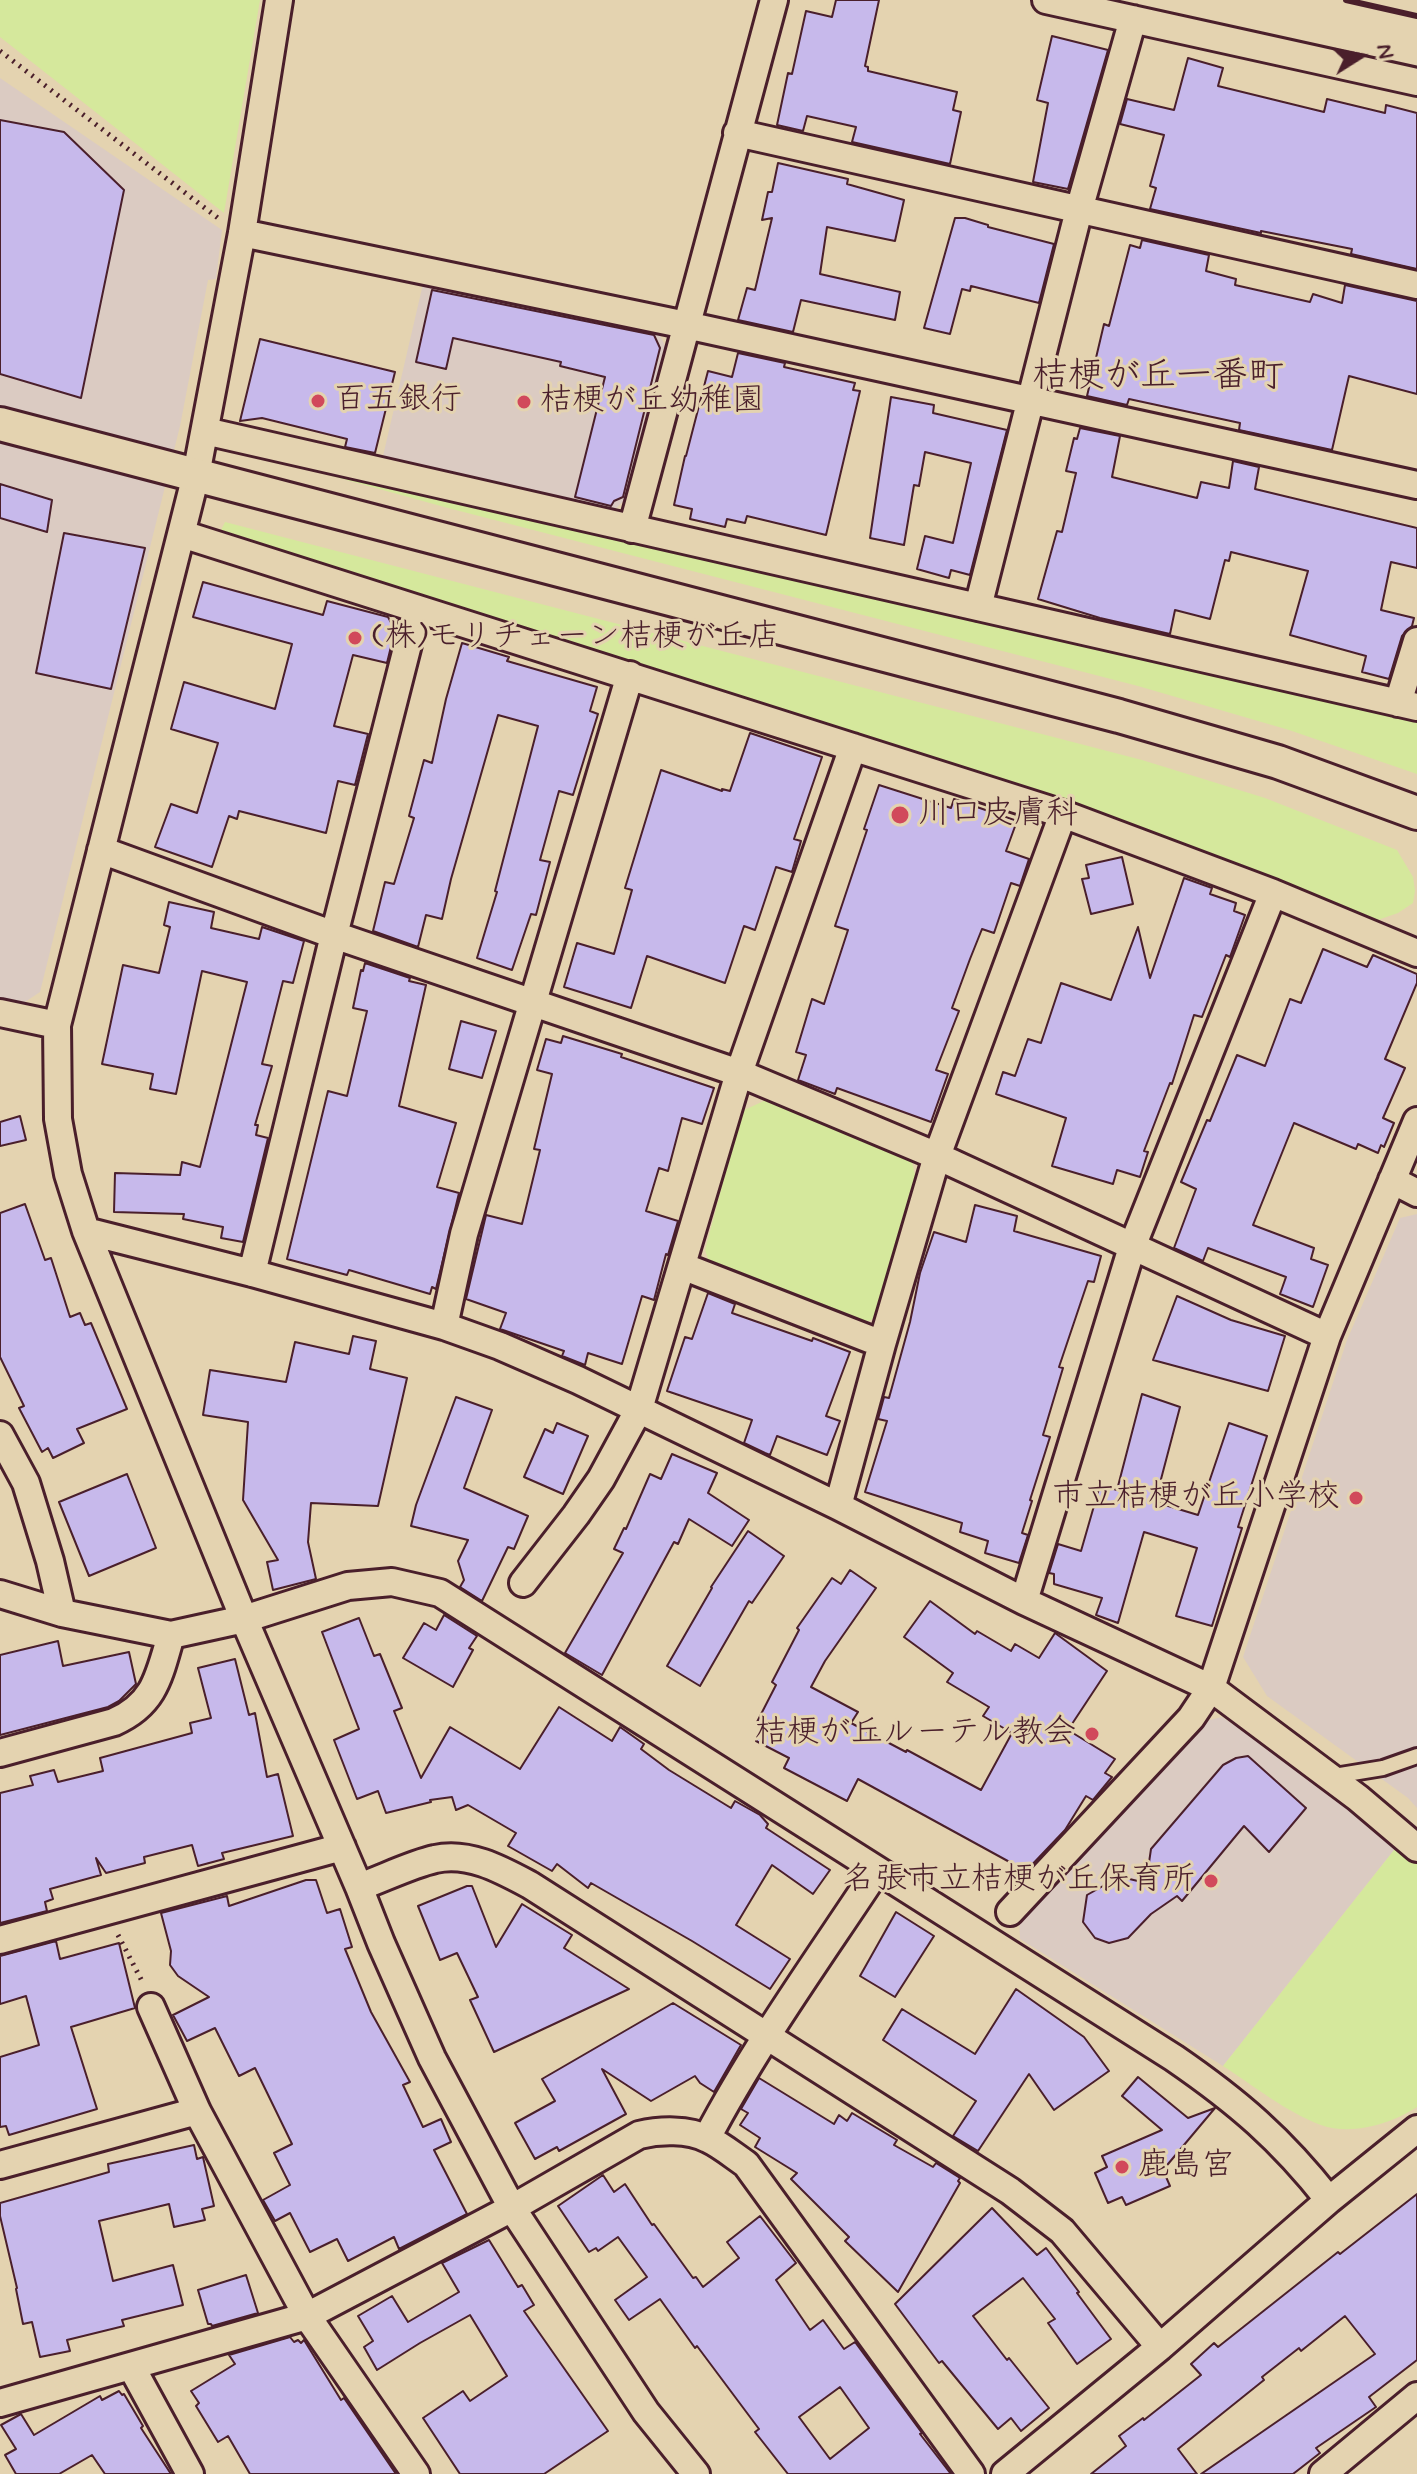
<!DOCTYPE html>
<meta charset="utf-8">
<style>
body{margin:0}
#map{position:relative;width:1417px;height:2474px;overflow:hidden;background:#e4d3b0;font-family:Mynerve,sans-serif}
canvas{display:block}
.north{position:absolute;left:1321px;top:16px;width:80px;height:80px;-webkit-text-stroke:6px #e4d3b0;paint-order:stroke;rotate:79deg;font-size:22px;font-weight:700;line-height:32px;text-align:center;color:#4a1f2b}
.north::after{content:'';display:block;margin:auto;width:28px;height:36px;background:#4a1f2b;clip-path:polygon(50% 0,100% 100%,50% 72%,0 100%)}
</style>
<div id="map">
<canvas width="1417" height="2474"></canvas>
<div class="north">N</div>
</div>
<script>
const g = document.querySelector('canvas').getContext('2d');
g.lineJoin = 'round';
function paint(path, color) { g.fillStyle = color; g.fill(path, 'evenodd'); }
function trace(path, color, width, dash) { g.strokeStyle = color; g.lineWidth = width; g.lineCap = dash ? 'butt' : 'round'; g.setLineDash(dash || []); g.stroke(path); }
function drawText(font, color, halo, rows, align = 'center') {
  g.font = font + ' Mynerve,"Klee One",sans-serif'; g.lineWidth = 6; g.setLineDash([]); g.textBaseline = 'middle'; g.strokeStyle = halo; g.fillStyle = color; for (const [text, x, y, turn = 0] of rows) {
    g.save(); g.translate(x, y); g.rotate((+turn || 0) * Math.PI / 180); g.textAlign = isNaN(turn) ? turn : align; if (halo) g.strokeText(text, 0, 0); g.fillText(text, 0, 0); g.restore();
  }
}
paint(new Path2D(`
 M0 78 222 230 216 279 208 280 180 426 40 992 22 1004 0 999Z
 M423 284 658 331 666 348 627 498 613 511 383 456Z
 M1417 1214V1808L1408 1798 1267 1696 1243 1657 1347 1340 1400 1218Z
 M1222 1717 1291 1762 1398 1845 1223 2066 1020 1939 1019 1918 1201 1722Z`), '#dbcbc2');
paint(new Path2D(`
 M0 0H260L224 213 0 37Z
 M274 460 1417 722V774L1289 730 1138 686 448 508Z
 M225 522 1142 760 1265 798 1397 850 1413 877 1415 891 1413 903 1398 913 1372 922 1004 783 221 530Z
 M766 1100 912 1162 916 1179 877 1317 858 1326 711 1268 705 1250 742 1111Z
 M1398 1845 1417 1864V2107C1391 2124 1351 2136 1321 2125 1286 2112 1254 2086 1223 2066Z`), '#d5e89c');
const building = new Path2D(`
 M836 0H879L865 66 868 67V71L957 92 953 110 961 112 950 164 852 142 856 127 807 116 803 131 777 125 788 73 792 74 806 11 832 17Z
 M1052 36 1108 50 1068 189 1033 182 1048 103 1037 100Z
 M1188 58 1223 68 1218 86 1324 112 1327 99 1385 113 1386 105 1417 113V269L1351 254 1352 249 1261 231V233L1150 209 1156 188 1150 186 1164 135 1120 124 1127 99 1174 110Z
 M0 120 64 132 124 190 81 398 0 374Z
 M778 163 848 179 847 184 904 200 895 241 827 227 820 274 900 292 895 320 801 300 793 332 738 320 747 288 755 290 772 218 762 220 768 192H772Z
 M955 218H965L988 225V227L1054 244 1039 303 971 286 970 291 962 289 950 334 924 328Z
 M1142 240 1209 255 1206 271 1236 279 1235 285 1310 302 1313 294 1342 303 1345 285 1417 301V394L1349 376 1332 450 1239 430 1240 423 1129 399 1127 405 1087 396 1104 324 1109 326 1130 245 1140 248Z
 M432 290 654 335 660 348 623 497 614 501 611 506 575 497 605 377 560 366 561 362 453 338 446 369 416 362Z
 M260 339 395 372 375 453 345 447 347 439 262 418 240 421Z
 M738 353 785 363 784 367 855 383 853 390 860 391 826 535 747 516 745 523 727 519 725 527 690 519 692 509 674 505 685 456H686L708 371 732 377Z
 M891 397 934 405 933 413 1007 430 970 575 951 570 949 578 917 569 925 536 953 543 971 463 925 452 919 486 914 485 904 545 870 538Z
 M1080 428 1120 436 1112 477 1197 498 1201 482 1229 488 1233 461 1259 467 1255 489 1417 528V568L1391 562 1381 610 1414 618 1412 626 1402 636 1389 679 1362 672 1366 656 1290 635 1308 571 1231 552 1229 561 1225 560 1210 619 1175 610 1170 634 1100 618 1038 599 1057 531 1062 532 1076 473 1066 471 1074 438 1077 439Z
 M0 484 52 500 47 532 0 518Z
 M64 533 145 548 111 689 36 673Z
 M203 582 323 615 327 601 388 617 395 630 387 663 353 655 334 726 368 734 355 785 338 781 326 833 239 811 237 819 229 816 212 867 155 847 171 804 197 813 218 743 171 729 184 682 275 709 292 644 193 617Z
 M462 643 509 657 507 661 597 687 590 711 598 714 573 795 559 791 540 860 550 862 536 915 531 914 512 970 477 958 497 892 495 891 538 726 498 715 451 879 442 919 426 915 418 947 373 931 385 882 394 884 414 818 409 816 424 760 432 763 446 699Z
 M750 733 822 757 794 839 801 841 792 872 776 867 755 930 744 926 725 983 647 956 631 1008 564 987 577 943 614 954 632 890 625 888 661 770 722 791V789L730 791Z
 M879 785 951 808 954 799 1017 821 1006 851 1029 859 1020 886 1011 883 994 933 982 929 970 959 952 1008 959 1011 936 1070 948 1074 931 1122 837 1088 835 1094 798 1080 806 1055 796 1052 812 999 824 1004 848 930 835 926 867 830 864 829Z
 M1122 857 1133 904 1091 914 1082 879 1089 878 1086 865Z
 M1184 878 1212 888 1210 894 1236 903 1234 911 1245 915 1230 957 1226 955 1202 1017 1194 1015 1172 1084 1170 1083 1144 1151 1148 1152 1140 1177 1117 1170 1113 1184 1052 1166 1066 1118 996 1094 1003 1072 1015 1076 1028 1039 1041 1043 1061 983 1111 1000 1138 927 1150 978Z
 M169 902 214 912 211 928 259 939 262 927 304 941 293 983 283 981 262 1064 272 1066 255 1125H258L256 1135 268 1138 243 1242 221 1238 223 1227 183 1219 184 1214 114 1212 115 1173 180 1175 182 1162 200 1167 247 982 202 971 176 1094 150 1089 153 1074 102 1064 123 965 159 973 170 927 164 925Z
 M1323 949 1367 967 1373 955 1417 974V983L1385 1059 1405 1068 1383 1118 1394 1123 1384 1147 1381 1145 1378 1153 1358 1144 1356 1149 1294 1123 1253 1225 1314 1248 1311 1259 1328 1265 1313 1307 1280 1294 1286 1277 1208 1248 1203 1261 1174 1248 1196 1189 1181 1182 1207 1120 1210 1121 1237 1055 1265 1066 1290 999 1301 1003Z
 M365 963 410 978 409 981 426 985 399 1106 456 1123 437 1187 459 1193 436 1289 432 1287 430 1294 349 1270 347 1275 287 1259 328 1091 347 1096 367 1011 353 1008 361 970 363 971Z
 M461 1021 496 1031 482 1078 449 1069Z
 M563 1036 622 1054 621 1057 714 1088 702 1124 682 1118 668 1171 659 1168 646 1211 678 1221 668 1255 666 1254 654 1300 642 1296 622 1364 588 1353 585 1365 562 1356 564 1351 500 1329 506 1313 466 1299 486 1215 522 1224 540 1150 534 1149 552 1074 537 1070 546 1039 561 1043Z
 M20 1116 26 1140 0 1146V1122Z
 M25 1204 45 1260 51 1258 70 1317 80 1313 85 1325 91 1323 127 1409 77 1429 84 1443 53 1458 48 1448 42 1452 19 1408 24 1406 0 1357V1213Z
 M975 1205 1017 1216 1014 1231 1101 1256 1094 1282 1088 1281 1059 1367 1063 1368 1043 1435 1050 1437 1030 1500 1032 1501 1022 1533 1028 1535 1019 1563 985 1553 988 1541 960 1532 962 1523 865 1492 887 1421 878 1419 884 1397 889 1398 910 1322 920 1273 934 1232 966 1242Z
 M708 1293 735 1304 732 1313 812 1341 813 1338 850 1352 826 1416 840 1421 827 1455 777 1436 770 1455 765 1453 744 1443 752 1420 667 1391 685 1337 692 1339Z
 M1177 1296 1231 1320 1285 1336 1268 1391 1153 1360Z
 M353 1336 376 1341 370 1369 407 1378 378 1506 311 1503 308 1542 316 1579 273 1590 267 1562 278 1560 243 1500 248 1422 203 1415 210 1370 286 1382 295 1342 349 1354Z
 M1142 1394 1180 1407 1155 1502 1198 1515 1229 1423 1267 1436 1238 1527 1242 1528 1212 1626 1176 1616 1197 1548 1144 1532 1118 1623 1096 1615 1102 1598 1054 1584V1574L1049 1573 1058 1544 1081 1551 1100 1485 1117 1490Z
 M456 1397 492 1410 464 1488 528 1516 514 1549 508 1547 482 1601 460 1587 464 1580 458 1561 468 1540 411 1526 416 1505Z
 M557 1423 588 1436 563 1494 524 1477 545 1429 553 1433Z
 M672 1454 717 1473 708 1493 749 1520 732 1546 689 1519 678 1544 674 1542 602 1675 565 1653 623 1553 614 1549 624 1528 626 1529 650 1474 661 1479Z
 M127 1474 156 1548 89 1576 59 1502Z
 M748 1531 784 1556 752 1603 749 1601 700 1686 667 1666 712 1588 711 1587Z
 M850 1570 876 1588 825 1661 811 1687 858 1712 851 1723 906 1752 907 1750 981 1790 1012 1733 983 1716 989 1707 947 1682 953 1673 904 1637 930 1601 975 1634 977 1631 1011 1651 1015 1644 1039 1658 1055 1633 1107 1671 1068 1730 1115 1759 1105 1773 1112 1777 1093 1800 1086 1796 1065 1830 1026 1871 858 1779 847 1801 784 1768 789 1758 756 1741 764 1726 757 1722 776 1685 772 1682 799 1630 797 1628 832 1578 841 1584Z
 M444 1615 477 1636 469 1648 473 1650 453 1687 403 1658 424 1623 436 1630Z
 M359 1618 374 1656 380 1654 402 1708 394 1711 421 1778 450 1727 520 1769 559 1707 612 1741 620 1727 644 1744 641 1749 669 1770 731 1808 735 1801 760 1815 768 1824 766 1828 830 1870 813 1894 772 1865 736 1925 790 1959 770 1989 692 1941 591 1883 588 1888 557 1864 552 1871 508 1846 516 1833 468 1805 456 1810 452 1797 430 1800 431 1802 386 1813 378 1791 357 1799 334 1740 359 1729 322 1632Z
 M58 1641 63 1666 129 1652 136 1684 119 1701 108 1707 0 1735V1655Z
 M235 1659 249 1715 255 1713 267 1777 278 1774 293 1836 222 1853 224 1859 198 1866 192 1845 144 1857 145 1863 106 1873 96 1858 101 1875 50 1889 53 1899 45 1902 47 1911 0 1923V1793L33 1785 30 1776 54 1770 58 1782 103 1771 100 1758 192 1733 190 1723 211 1718 198 1668Z
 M1248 1756 1306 1808 1269 1852 1244 1826 1182 1901 1177 1896 1151 1914 1128 1938 1109 1943 1095 1938 1083 1922 1087 1895 1103 1886 1113 1875 1146 1883 1151 1849 1223 1765 1236 1758Z
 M306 1880H316L327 1913 340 1909 352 1947 345 1949 371 2012 410 2082 403 2085 423 2127 441 2119 451 2142 434 2150 467 2214 399 2249 394 2237 348 2261 337 2239 310 2252 290 2213 275 2221 263 2200 290 2185 274 2153 292 2144 255 2068 239 2076 215 2028 187 2041 173 2015 209 1997 178 1976 170 1965 171 1951 161 1913 227 1896 229 1906Z
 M467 1886H472L496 1947 522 1904 572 1935 564 1948 629 1989 494 2052 470 2000 478 1997 457 1953 440 1960 418 1906Z
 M896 1912 934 1936 895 1997 860 1976Z
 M56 1941 60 1959 119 1943 135 2008 71 2027 97 2109 9 2135 6 2126 0 2127V2057L39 2045 26 1996 0 2004V1956Z
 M1016 1989 1084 2037 1109 2071 1054 2110 1029 2074 978 2151 953 2136 976 2101 883 2040 902 2009 975 2054Z
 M673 2003 741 2045 714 2092 700 2083 695 2076 651 2101 602 2069 626 2114 559 2151 557 2147 535 2159 515 2123 555 2101 542 2079Z
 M1138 2077 1188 2118 1215 2108 1163 2170 1170 2186 1126 2205 1122 2197 1108 2203 1095 2173 1107 2167 1102 2156 1162 2130 1122 2096Z
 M759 2078 834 2124 839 2115 847 2121 852 2113 897 2140 894 2145 933 2167 936 2163 960 2178 958 2181 960 2183 898 2292 845 2241 849 2237 791 2179 797 2173 755 2147 760 2138 740 2125 748 2113 741 2109Z
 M194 2145 197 2159 203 2157 214 2206 202 2209 205 2220 174 2227 169 2204 99 2221 113 2281 173 2265 183 2305 122 2320 124 2326 67 2340 70 2351 40 2357 32 2322 23 2324 16 2289 17 2288 0 2216V2203L109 2172 108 2164Z
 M603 2175 614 2192 625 2184 652 2225 654 2224 693 2278 696 2277 703 2287 739 2258 727 2242 760 2216 796 2263 776 2280 810 2330 823 2320 844 2349 855 2342 922 2433 920 2434 951 2474H788L755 2432 759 2429 697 2346 695 2348 660 2299 629 2320 615 2300 647 2277 618 2237 598 2251 596 2248 589 2252 558 2206ZM840 2387 869 2428 830 2459 799 2417Z
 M1417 2194V2360L1369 2397 1376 2407 1316 2448 1320 2453 1293 2474H1201L1375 2354 1345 2316 1301 2351 1299 2348 1262 2377 1264 2380 1178 2449 1197 2474H1091L1126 2446 1119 2436 1143 2418 1144 2420 1201 2375 1191 2364 1214 2343 1218 2347 1338 2252 1340 2254Z
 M992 2208 1037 2255 1046 2248 1079 2292 1077 2293 1111 2339 1077 2364 1048 2323 1055 2319 1023 2278 973 2316 1007 2360 1009 2358 1049 2408 1021 2431 1011 2418 998 2429 942 2361 939 2363 895 2304Z
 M489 2240 518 2287 522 2285 534 2305 524 2311 608 2431 544 2474H460L423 2418 463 2391 470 2401 507 2376 470 2315 420 2343 377 2370 364 2347 373 2341 358 2316 392 2296 408 2322 459 2292 442 2263Z
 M246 2275 258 2313 212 2326 211 2324H208L198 2290Z
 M290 2337 294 2342 298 2340 301 2343 304 2340 341 2400 344 2398 396 2474H250L228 2436 218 2442 196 2406 199 2403 191 2391 235 2364 229 2355Z
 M119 2391 122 2395 124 2394 143 2426 141 2428 171 2474H105L92 2455 59 2474H16L5 2455 16 2449 1 2425 21 2414 34 2435 100 2396 102 2400Z`);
paint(building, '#c7b9eb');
trace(building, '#4a1f2b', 2);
const service = new Path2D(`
 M1328 1777 1383 1768 1417 1756`);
const minor = new Path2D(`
 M279 0 242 233 196 475 57 1025 58 1119 68 1174 86 1231 244 1619 359 1887 381 1943 432 2058 512 2208 646 2412 696 2474
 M1046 0 1417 82
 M737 133 1417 285
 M242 233 686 325 1417 485
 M205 431 1417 707
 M632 529 774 0
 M182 534 1063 814 1273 893 1417 953
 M978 607 1079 210 1133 19
 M1398 703 1417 641
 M101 850 334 935 739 1073 937 1156 1327 1336
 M0 1013 57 1025
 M1392 1180 1417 1193
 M86 1231 252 1273 444 1326 500 1346 578 1380 838 1506 1024 1601 1211 1688 1358 1798 1417 1848
 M682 1266 882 1344
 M252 1273 334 935 417 609
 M444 1326 464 1234 630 675
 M0 1435 26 1483 50 1561 62 1613
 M838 1506 882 1344 937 1156 1063 814
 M523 1583 576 1515 601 1479 639 1409 739 1073 853 747
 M0 1594 62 1613 171 1635 244 1619 348 1586 392 1582 440 1593 1174 2058C1238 2102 1281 2139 1329 2200
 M1024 1601 1132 1247 1273 893
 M0 1753 114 1722C155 1704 159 1676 171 1635
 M359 1887C382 1879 412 1864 435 1859 468 1851 502 1870 530 1885L1010 2191 1062 2231 1160 2347
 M1010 1912 1191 1718 1211 1688 1327 1336 1417 1121
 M0 1940 342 1847
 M151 2007 197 2111 307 2316 416 2474
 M707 2138C756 2045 819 1958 877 1870
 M0 2165 197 2111
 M131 2366 190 2474
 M0 2403 307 2316 512 2208 639 2135C660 2130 688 2129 708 2139 721 2145 734 2156 746 2164L971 2474
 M1005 2474 1160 2347 1329 2200 1417 2129
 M1323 2474 1417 2396`);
const tertiary = new Path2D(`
 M0 424 1119 716 1278 762 1417 813`);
trace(service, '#4a1f2b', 20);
trace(minor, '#4a1f2b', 32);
trace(tertiary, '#4a1f2b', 38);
trace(new Path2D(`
 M0 51 218 218
 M118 1935 143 1983`), '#4a1f2b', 5, [2, 6]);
trace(service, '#e4d3b0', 14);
trace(minor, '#e4d3b0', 26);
trace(tertiary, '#e4d3b0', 32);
trace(new Path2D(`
 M1346 0 1417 16`), '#4a1f2b', 6);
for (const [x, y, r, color] of [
 [318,401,8,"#d1495b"],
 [524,402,8,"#d1495b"],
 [355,638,8,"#d1495b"],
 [900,815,10,"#d1495b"],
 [1356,1498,8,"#d1495b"],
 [1092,1734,8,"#d1495b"],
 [1211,1881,8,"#d1495b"],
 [1122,2167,8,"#d1495b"]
]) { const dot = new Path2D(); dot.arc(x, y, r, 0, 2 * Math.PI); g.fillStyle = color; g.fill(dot); trace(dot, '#e4d3b0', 3); }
drawText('32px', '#4a1f2b', '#e4d3b0', [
 ["百五銀行",334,401],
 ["桔梗が丘幼稚園",540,402],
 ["(株)モリチェーン桔梗が丘店",371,638],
 ["川口皮膚科",918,815],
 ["市立桔梗が丘小学校",1340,1498,"right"],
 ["桔梗が丘ルーテル教会",1076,1734,"right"],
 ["名張市立桔梗が丘保育所",1195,1881,"right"],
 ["鹿島宮",1138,2167]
], 'left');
drawText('36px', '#4a1f2b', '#e4d3b0', [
 ["桔梗が丘一番町",1158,378]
]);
</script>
